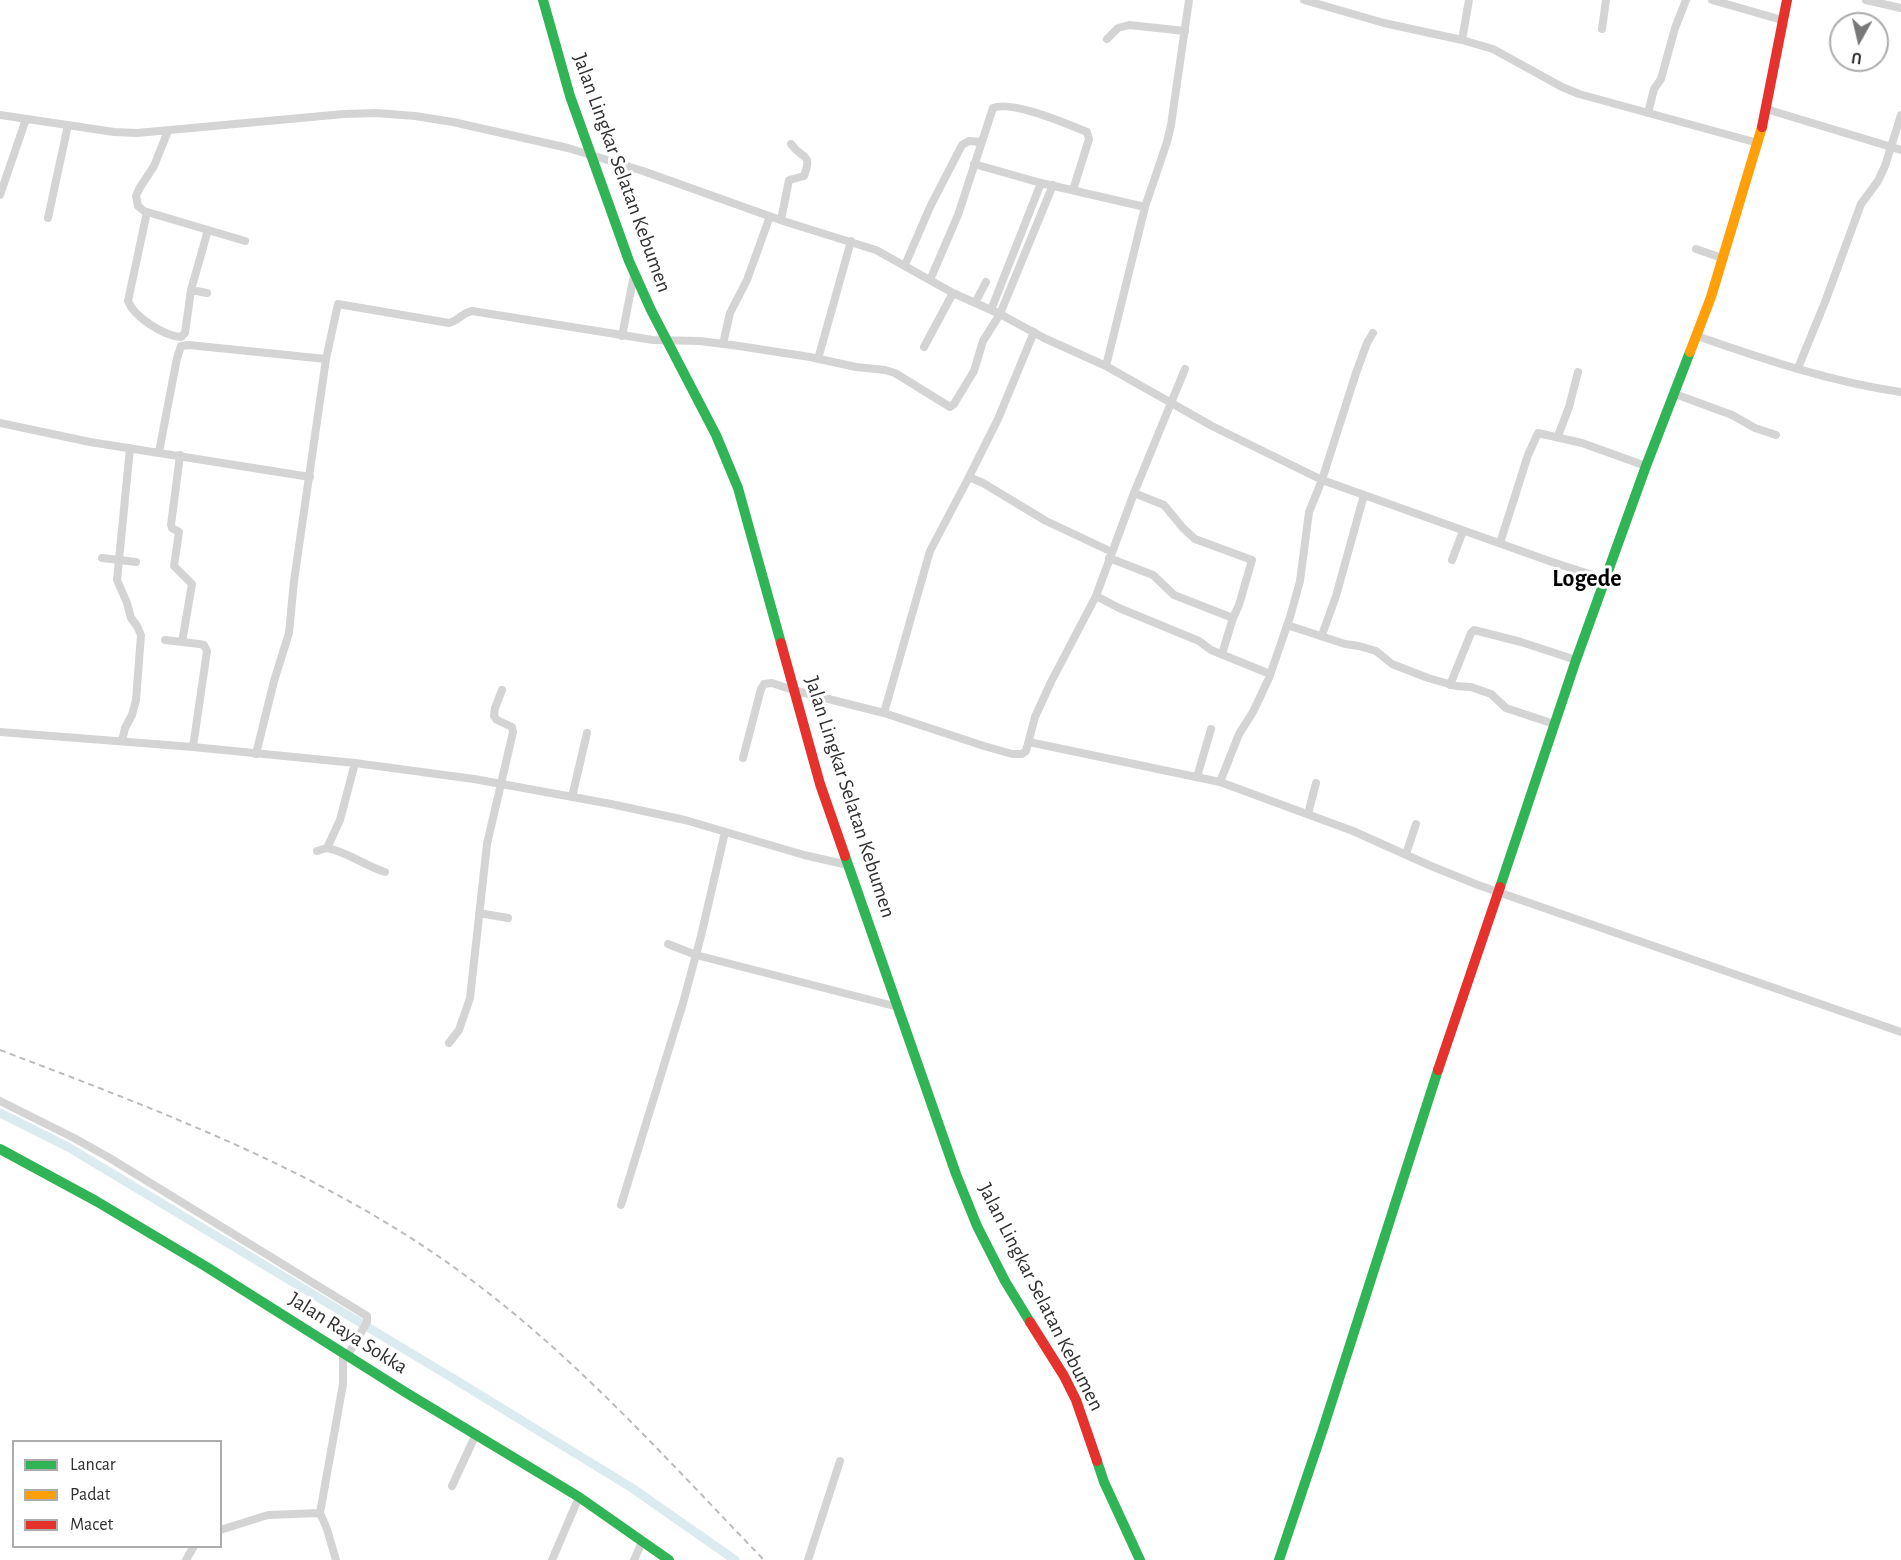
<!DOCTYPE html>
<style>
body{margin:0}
#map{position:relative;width:1901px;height:1560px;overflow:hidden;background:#fff;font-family:"Alegreya Sans",sans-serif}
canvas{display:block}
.legend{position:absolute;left:12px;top:1440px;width:210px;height:108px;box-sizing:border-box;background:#fff;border:2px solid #acacac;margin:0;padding:8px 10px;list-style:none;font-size:18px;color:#2f2f2f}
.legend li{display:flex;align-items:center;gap:12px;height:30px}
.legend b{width:30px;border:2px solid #acacac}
.north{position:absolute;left:1829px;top:12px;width:60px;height:60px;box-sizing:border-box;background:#fff;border:2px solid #acacac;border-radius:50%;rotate:188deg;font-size:16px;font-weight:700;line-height:24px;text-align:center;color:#2f2f2f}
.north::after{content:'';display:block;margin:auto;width:21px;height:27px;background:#787878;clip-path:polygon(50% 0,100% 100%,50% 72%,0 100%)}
</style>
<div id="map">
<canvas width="1901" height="1560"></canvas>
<ul class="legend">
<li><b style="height:8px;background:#30b455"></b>Lancar</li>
<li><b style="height:8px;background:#ff9f0a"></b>Padat</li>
<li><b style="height:8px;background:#e5322d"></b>Macet</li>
</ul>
<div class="north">U</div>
</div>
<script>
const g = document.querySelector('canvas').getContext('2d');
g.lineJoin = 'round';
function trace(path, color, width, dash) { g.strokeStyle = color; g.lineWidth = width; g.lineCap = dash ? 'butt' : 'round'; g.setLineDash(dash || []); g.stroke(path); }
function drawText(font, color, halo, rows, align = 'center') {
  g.font = font + ' "Alegreya Sans",sans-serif'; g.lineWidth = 6; g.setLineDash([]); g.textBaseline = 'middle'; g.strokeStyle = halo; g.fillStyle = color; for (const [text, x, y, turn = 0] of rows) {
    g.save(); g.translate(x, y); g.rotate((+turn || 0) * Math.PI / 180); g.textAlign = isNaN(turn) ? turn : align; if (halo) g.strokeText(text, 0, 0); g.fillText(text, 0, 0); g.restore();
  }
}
trace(new Path2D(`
 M0 1113 68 1147 454 1379 632 1488 735 1560`), '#dbebf0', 9);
trace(new Path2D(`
 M1304 0 1384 23 1462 40 1493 49 1562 87 1579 94 1758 143
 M1712 0 1782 20
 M1866 0 1901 8
 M1602 29 1606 0
 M1107 39 1118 28 1129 25 1185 31
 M1462 40 1469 0
 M1766 109 1901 150
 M1648 113 1654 89 1661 79 1675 28 1686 0
 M0 115 114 132 137 133 344 114 376 113 415 116 453 122 568 148 643 171 783 221 876 250 953 293 1000 314 1044 338 1106 366 1212 426 1322 480 1552 562 1605 579
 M168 131 154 166 139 189 136 196 138 206 144 211 245 241
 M974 164 1041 183 1145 207
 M0 195 26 119
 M147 212 128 301C134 317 164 336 181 337L185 333 191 290 208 230
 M48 218 68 125
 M781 220 789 180 804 176C813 152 802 160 791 144
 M1696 249 1722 258
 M905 265 930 207 962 145 969 141 981 142
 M930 280 958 215 993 108C1012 100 1067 124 1087 132L1089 139 1073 190
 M191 290 207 293
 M975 303 986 282
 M991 310 1041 183
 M622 336 634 275
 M1697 336C1763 359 1831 382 1901 392
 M723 344 730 313 747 280 770 216
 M924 347 953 293
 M326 359 338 304 449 323C458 321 462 313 472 311L653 340 700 341 739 346 810 357 856 367 885 370 895 373 950 407 954 404 974 371 983 341 1000 314 1053 185
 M818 359 851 241
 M1106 366 1145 207 1167 142 1171 125 1189 0
 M1798 368 1825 302 1861 204 1878 181 1885 166 1901 115
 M1675 394 1732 415 1755 428 1776 435
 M0 423 90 442 310 477
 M1558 436 1569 407 1578 372
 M159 452 177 358 181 346 189 345 326 359 294 581 289 633 274 681 256 754
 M180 455 171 525 172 528 179 532 174 566 192 584 182 642
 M969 477 998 419 1034 332
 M1134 493 1164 505 1183 528 1195 539 1252 560 1239 605 1233 618 1222 654
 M1500 543 1528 455 1538 433 1582 443 1646 466
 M102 558 136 562
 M1109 558 1153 575 1174 595 1233 618
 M1452 560 1463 531
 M1096 596 1119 608 1199 641 1211 650 1270 674
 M1287 625 1345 644 1359 646 1376 651 1392 664 1428 678 1456 686 1471 687 1491 694 1506 708 1554 724
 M1322 635 1336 596 1364 495
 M165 640 199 644 204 645 207 651 193 747
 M1450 685 1471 633 1474 630 1521 642 1576 660
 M884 713 930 551 969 477 983 483 1046 521 1112 552
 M0 732 193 747 355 763 474 779 611 804 685 820 804 855 848 865
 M122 741 125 728 132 715 136 700 141 635 137 626 131 618 127 603 117 580 130 448
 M1029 742 1220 782 1353 831 1431 866 1478 885 1901 1032
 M743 758 761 689 764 684 772 683 793 690 884 713 984 746 1012 754H1022L1026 751 1035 717 1051 682 1096 596 1134 493 1185 369
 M1197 777 1211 729
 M1220 782 1239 734 1253 712 1269 678 1290 617 1300 581 1309 512 1322 480 1356 373 1367 343 1373 333
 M572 797 587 733
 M1308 814 1316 783
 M327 848C348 852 365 866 385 872
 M317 851 327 848 340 820 355 763
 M1406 854 1416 824
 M479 913 508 918
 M668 944 696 955 898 1007
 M449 1043 459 1030 470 998 487 844 513 732 512 727 497 720 494 716 495 708 502 690
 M0 1101 74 1138 108 1157 367 1316V1322L348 1355
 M621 1205 683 1003 701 936 725 832
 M452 1486 476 1434
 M320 1513 327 1529 336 1560
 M220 1530 268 1515 320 1513 343 1384V1354
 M186 1560 194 1546
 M552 1560 579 1497
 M634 1560 642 1542
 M808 1560 840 1461`), '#d4d4d4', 8);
trace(new Path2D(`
 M543 0 570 96 629 261 651 310 716 435 738 488 781 643
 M845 856 956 1174 977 1226 1005 1281 1030 1322
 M1500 887 1576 660 1646 466 1690 352
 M0 1149 96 1201 205 1266 405 1392 579 1497 669 1560
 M1097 1461 1104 1482 1140 1560
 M1279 1560 1323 1429 1438 1070`), '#30b455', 10);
trace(new Path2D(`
 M1690 352 1711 297 1762 127`), '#ff9f0a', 10);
trace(new Path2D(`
 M1762 127 1787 0
 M781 643 820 784 845 856
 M1438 1070 1500 887
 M1030 1322 1064 1376 1076 1400 1097 1461`), '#e5322d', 10);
trace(new Path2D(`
 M0 1050C163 1112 330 1174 470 1279 579 1360 670 1463 764 1560`), '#bbb', 2, [6, 4.5]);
drawText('21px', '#2f2f2f', '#fff', [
 ["Jalan Lingkar Selatan Kebumen",622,173,70],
 ["Jalan Lingkar Selatan Kebumen",850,797,72],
 ["Jalan Lingkar Selatan Kebumen",1041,1297,63],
 ["Jalan Raya Sokka",348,1333,32]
]);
drawText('bold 24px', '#000', '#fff', [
 ["Logede",1587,579]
]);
</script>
